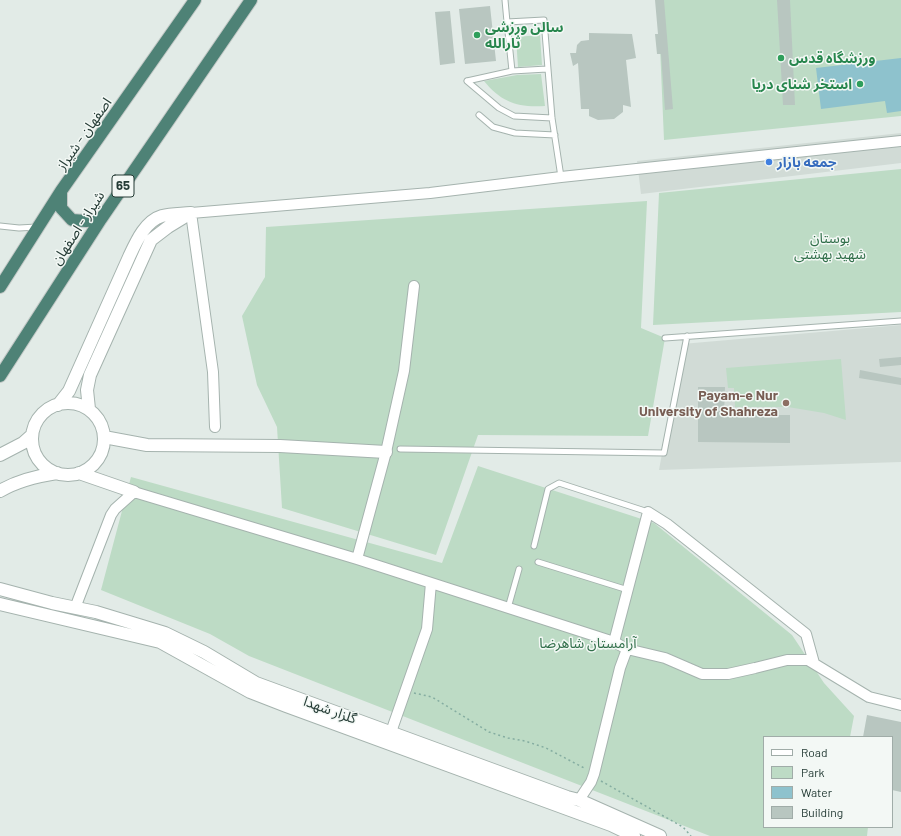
<!DOCTYPE html>
<meta charset="utf-8">
<style>
body{margin:0}
#map{position:relative;width:901px;height:836px;overflow:hidden;background:#e2ebe7;font-family:Barlow,sans-serif}
canvas{display:block}
.legend{position:absolute;left:763px;top:736px;width:130px;height:92px;box-sizing:border-box;background:#f3f8f5;border:1px solid #a0aca8;margin:0;padding:5px 7px;list-style:none;font-size:12px;color:#243b35}
.legend li{display:flex;align-items:center;gap:8px;height:20px}
.legend b{width:20px;border:1px solid #a0aca8}
</style>
<div id="map">
<canvas width="901" height="836"></canvas>
<ul class="legend">
<li><b style="height:5px;background:#fff"></b>Road</li>
<li><b style="height:11px;background:#bddbc5"></b>Park</li>
<li><b style="height:11px;background:#8ec2cd"></b>Water</li>
<li><b style="height:11px;background:#b8c6c0"></b>Building</li>
</ul>
</div>
<script>
const g = document.querySelector('canvas').getContext('2d');
g.lineJoin = 'round';
function paint(path, color) { g.fillStyle = color; g.fill(path, 'evenodd'); }
function trace(path, color, width, dash) { g.strokeStyle = color; g.lineWidth = width; g.lineCap = dash ? 'butt' : 'round'; g.setLineDash(dash || []); g.stroke(path); }
function drawText(font, color, halo, rows, align = 'center') {
  g.font = font + ' Barlow,"Noto Sans Arabic",sans-serif'; g.lineWidth = 3; g.setLineDash([]); g.textBaseline = 'middle'; g.strokeStyle = halo; g.fillStyle = color; for (const [text, x, y, turn = 0] of rows) {
    g.save(); g.translate(x, y); g.rotate((+turn || 0) * Math.PI / 180); g.textAlign = isNaN(turn) ? turn : align; if (halo) g.strokeText(text, 0, 0); g.fillText(text, 0, 0); g.restore();
  }
}
paint(new Path2D(`
 M901 133V163L641 194 637 161Z
 M901 325V462L659 470 682 344Z`), '#d1dbd6');
paint(new Path2D(`
 M658 0H901V116L664 140Z
 M540 35 542 65 518 67 516 37Z
 M541 74 545 106C518 108 501 102 484 81L517 75Z
 M901 169V312L653 325 659 193Z
 M647 201 641 328 665 338 648 436 478 435 436 555 282 508 277 427 257 385 242 316 265 277 266 227Z
 M841 359 846 420 824 413 788 407H735L734 388H728L726 368Z
 M478 466 654 523 792 635 824 683 854 716 850 737H764V827H868L867 836H710L249 656 210 634 101 590 131 477 442 563Z`), '#bddbc5');
paint(new Path2D(`
 M901 58V111L887 113 885 101 821 109 816 68Z`), '#8ec2cd');
paint(new Path2D(`
 M655 0H664L673 109 665 110 661 54H657L655 34H658Z
 M777 0H790L795 105H783Z
 M490 6 496 61 465 64 459 9Z
 M450 11 455 63 440 65 435 12Z
 M589 33 632 34 636 58 626 60 631 107 623 105V112L614 119 598 120 589 116V109H581L578 63 573 66 570 53H576L577 45 581 41 589 40Z
 M901 357V365L880 367 879 359Z
 M860 370 901 378V385L859 378Z
 M698 387H725L724 415H790V443L698 442Z
 M867 715 901 722V792L892 790V737H863Z`), '#b8c6c0');
const service = new Path2D(`
 M505 0 507 22
 M547 69 512 71 507 22 544 20 552 118 561 177
 M467 81 499 108 514 116 552 118
 M467 81 512 71
 M479 115 493 127 515 133 555 135
 M0 226 19 228 37 227
 M665 338 901 321
 M400 449 664 453 687 336
 M534 546 548 489 559 483 648 512
 M538 562 628 590
 M508 608 519 569`);
const minor = new Path2D(`
 M215 427 213 372 191 213 430 193 561 177 901 141
 M357 559 386 452 404 371 414 286
 M75 608 111 515 115 509 134 492 357 559 614 642 627 649 665 658 702 674H728L755 668 787 660H808L869 697 901 705
 M614 642 648 512 667 524 806 634 814 663
 M391 732 427 629 431 583
 M579 800 591 782 594 774 620 668 627 649`);
const tertiary = new Path2D(`
 M32 439a36 36 0 1 1 72 0a36 36 0 1 1-72 0Z
 M58 405 69 391 129 257C136 242 145 221 162 216 171 214 182 214 191 213
 M89 409 87 390 90 375 151 240 168 227 186 216
 M104 437 147 445 280 446 386 452
 M0 455 23 443 32 435
 M79 473 134 492
 M0 491C17 481 37 476 57 473
 M0 589 52 603 96 612 165 633 204 652 256 683 567 797 579 800 660 836
 M0 604 160 642 250 692 286 706 611 825 634 836`);
const trunk = new Path2D(`
 M61 191V208L72 220 86 221 101 219
 M0 287 61 191 195 0
 M0 376 101 219 251 0`);
trace(service, '#a5b3ae', 7);
trace(minor, '#a5b3ae', 12);
trace(tertiary, '#a5b3ae', 14);
trace(trunk, '#c2c8c6', 14);
trace(new Path2D(`
 M414 693 432 697 489 732 508 738 525 741 546 748 586 769
 M601 781 683 827 691 836`), '#85ada1', 1.5, [2, 3]);
trace(service, '#fff', 5);
trace(minor, '#fff', 10);
trace(tertiary, '#fff', 12);
trace(trunk, '#4e8276', 12);
for (const [x, y, r, color] of [
 [477,35,4,"#2e9e5b"],
 [781,58,4,"#2e9e5b"],
 [860,84,4,"#2e9e5b"],
 [769,162,4,"#3f7fe0"],
 [786,403,4,"#8d6e63"]
]) { const dot = new Path2D(); dot.arc(x, y, r, 0, 2 * Math.PI); g.fillStyle = color; g.fill(dot); trace(dot, '#f3f8f5', 1.5); }
for (const [x, y, w] of [
 [123,186,22]
]) { const box = new Path2D(); box.roundRect(x - w / 2, y - 11, w, 22, 3); g.fillStyle = '#f3f8f5'; g.fill(box); trace(box, '#243b35', 1); }
drawText('bold 13px', '#243b35', null, [
 ["65",123,186]
]);
drawText('bold 14px', '#27864d', '#f3f8f5', [
 ["سالن ورزشی",485,27],
 ["ثارالله",485,43],
 ["ورزشگاه قدس",789,58],
 ["استخر شنای دریا",852,84,"right"]
], 'left');
drawText('14px', '#243b35', '#f3f8f5', [
 ["اصفهان - شیراز",84,134,-55],
 ["شیراز - اصفهان",78,228,-57],
 ["گلزار شهدا",330,710,20]
]);
drawText('bold 14px', '#366cbe', '#f3f8f5', [
 ["جمعه بازار",777,162]
], 'left');
drawText('14px', '#316f4a', '#f3f8f5', [
 ["بوستان",830,238],
 ["شهید بهشتی",830,254],
 ["آرامستان شاهرضا",588,643]
]);
drawText('bold 14px', '#785e54', '#f3f8f5', [
 ["Payam-e Nur",778,395],
 ["University of Shahreza",778,411]
], 'right');
</script>
